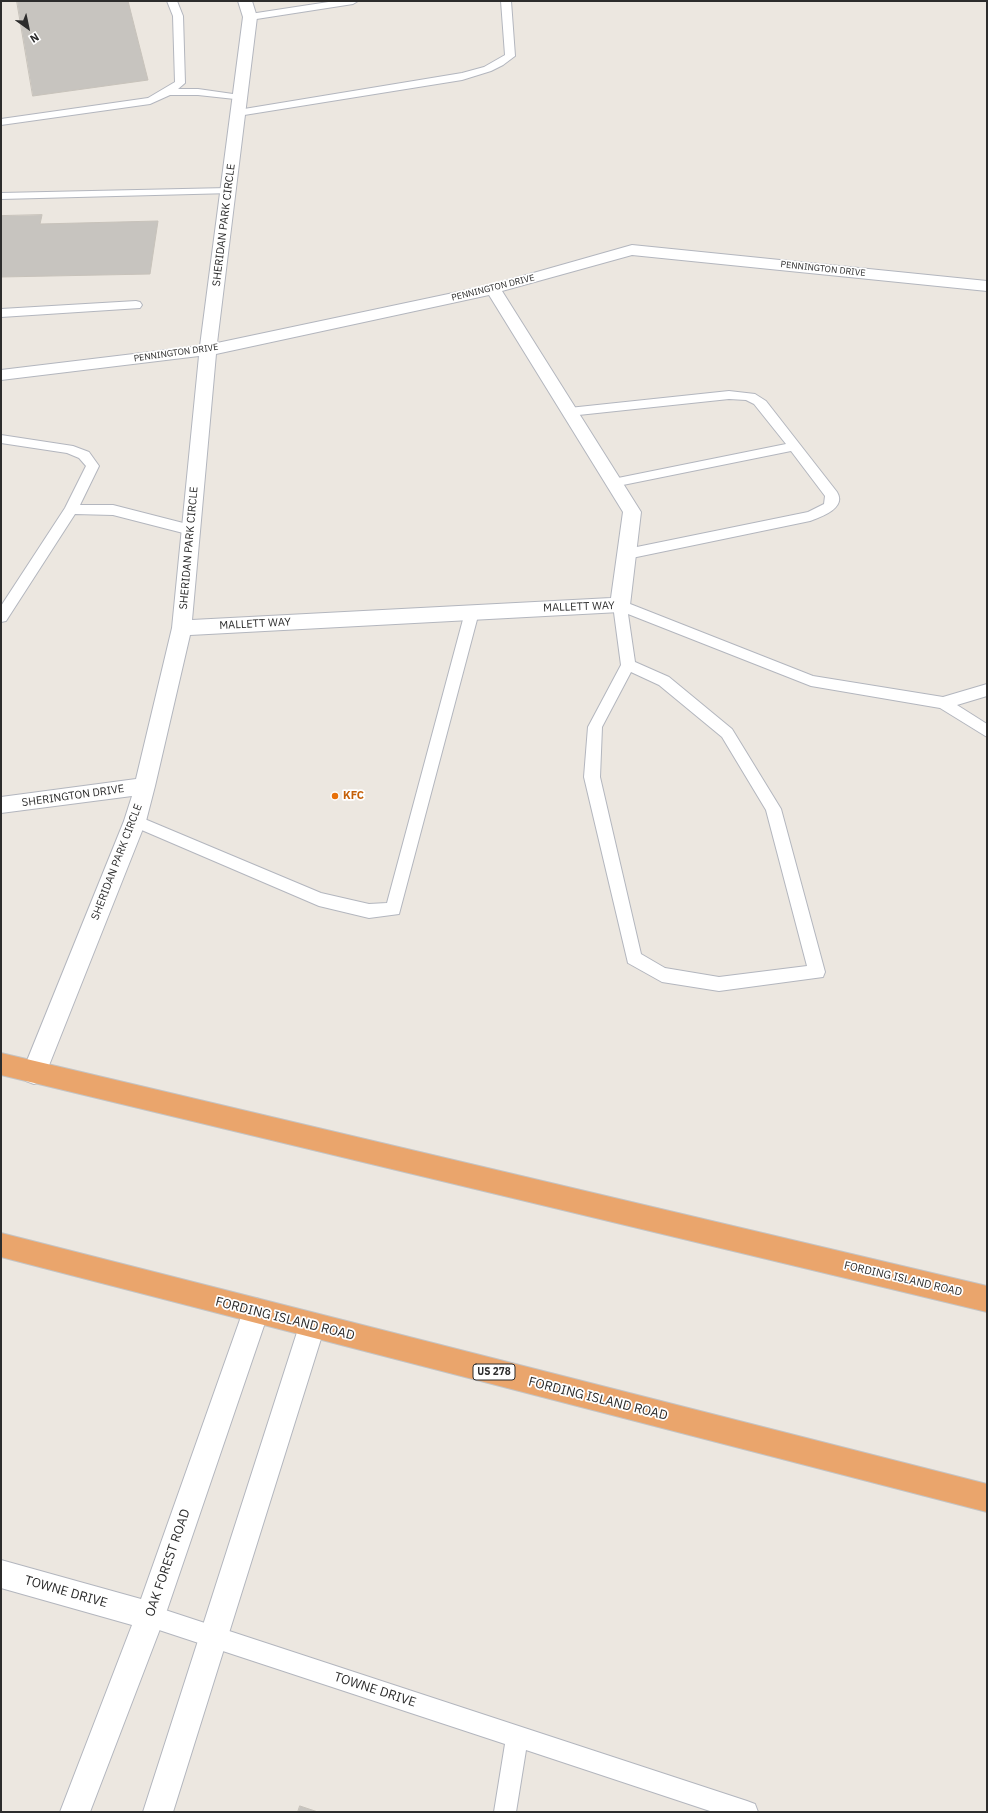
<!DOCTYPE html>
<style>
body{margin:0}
#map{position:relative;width:988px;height:1813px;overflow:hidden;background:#ece7e0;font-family:"IBM Plex Sans",sans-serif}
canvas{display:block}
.frame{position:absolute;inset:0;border:2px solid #2c2c2c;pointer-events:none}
.north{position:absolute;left:8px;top:8px;width:40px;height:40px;-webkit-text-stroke:3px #fff;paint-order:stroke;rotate:147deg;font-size:11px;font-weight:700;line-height:16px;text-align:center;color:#2c2c2c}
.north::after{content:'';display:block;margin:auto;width:14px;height:18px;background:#2c2c2c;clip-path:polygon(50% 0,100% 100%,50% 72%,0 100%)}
</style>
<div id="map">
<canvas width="988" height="1813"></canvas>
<div class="frame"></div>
<div class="north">N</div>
</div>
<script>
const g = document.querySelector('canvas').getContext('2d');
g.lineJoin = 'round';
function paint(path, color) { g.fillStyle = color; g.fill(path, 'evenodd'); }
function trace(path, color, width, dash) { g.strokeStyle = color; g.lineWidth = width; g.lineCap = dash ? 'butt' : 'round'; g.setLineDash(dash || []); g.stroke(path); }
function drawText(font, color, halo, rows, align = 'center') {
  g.font = font + ' "IBM Plex Sans",sans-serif'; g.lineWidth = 3.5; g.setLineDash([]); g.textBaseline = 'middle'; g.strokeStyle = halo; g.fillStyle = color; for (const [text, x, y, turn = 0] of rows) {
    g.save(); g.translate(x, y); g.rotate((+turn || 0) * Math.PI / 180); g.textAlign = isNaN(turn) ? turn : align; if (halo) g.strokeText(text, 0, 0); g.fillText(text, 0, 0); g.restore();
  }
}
const building = new Path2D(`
 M17 1H128L148 80 33 96Z
 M42 215 40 224 158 221 150 274 1 277V216Z
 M300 1806 318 1812H298Z`);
paint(building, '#c7c4bf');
trace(building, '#c7c2ba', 1);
const lane = new Path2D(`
 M167 1H177L183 16 185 83 178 89H198L240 95 245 98 244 100 198 95H170L150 104 1 125V119L148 98 175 82 173 16Z
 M335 1H358L353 4 250 20 245 17 250 14Z
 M501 1H511L515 56 503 65 491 71 462 80 238 116 233 113 238 110 462 73 484 67 505 55Z
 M228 188 232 189 233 191 232 193 1 199V193Z
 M136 301 140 302 142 305 140 308 1 317V309Z
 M729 391 755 394 766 401 837 492C847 508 821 517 810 521L627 559 622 557 620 554 622 551 627 549 808 512 824 504 825 496 791 451 613 487 608 486 607 483 608 480 613 479 786 444 754 404 746 400 729 399 569 416 565 415 563 412 565 409 569 408Z
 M1 435 73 446 89 452 99 466 80 505H113L191 525 196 527 198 530 196 533 191 535 113 515 75 514 6 621 1 622V606L65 508 86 466 79 458 67 453 1 443Z
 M620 600 813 676 943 697 987 684V696L957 705 987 724V737L940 708 811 686 628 614 635 662 669 677 732 729 781 809 825 972 823 977 719 991 662 982 628 963 584 777 588 727 621 665 613 605 615 601ZM631 672 659 685 722 737 766 810 807 966 719 977 665 968 641 954 600 777 602 727Z
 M472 607 477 608 479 612 399 914 369 918 319 906 130 825 127 821 130 817 135 815 321 893 369 904 387 903 465 612 467 608Z
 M150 1605 747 1801 755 1804 758 1812H713L526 1750 516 1812H494L505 1744 150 1627 143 1623 139 1616 143 1609Z`);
const street = new Path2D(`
 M238 1H252L257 17 217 343 491 285 632 245 987 281V291L632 255 502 291 641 512 630 605 627 610 620 612 190 635 155 786 146 821 46 1073 42 1081 34 1084 26 1081 22 1073 124 821 132 796 1 813V797L136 779 172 628 199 356 1 380V370L200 346 243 17ZM489 295 623 512 611 598 192 620 216 354Z
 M256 1298 265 1302 269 1311 165 1616 90 1812H60L132 1625 1 1588V1560L141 1599 243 1311 247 1302Z
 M312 1313 321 1317 325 1326 173 1812H143L299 1326 303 1317Z`);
const highway = new Path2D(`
 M1 1053 987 1286V1312L1 1075Z
 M1 1233 987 1484V1512L1 1257Z`);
trace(lane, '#b3b6be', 2);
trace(street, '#b3b6be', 2);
trace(highway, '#c4c4c4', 2);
paint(lane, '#fff');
paint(street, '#fff');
paint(highway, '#eaa56c');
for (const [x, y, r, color] of [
 [335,796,4,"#e8710a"]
]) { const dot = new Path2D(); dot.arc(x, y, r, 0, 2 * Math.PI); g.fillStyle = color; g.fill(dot); trace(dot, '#fff', 1.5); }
drawText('9px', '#2c2c2c', '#fff', [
 ["PENNINGTON DRIVE",823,269,6],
 ["PENNINGTON DRIVE",493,288,-14],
 ["PENNINGTON DRIVE",176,353,-8]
]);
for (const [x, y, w] of [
 [494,1372,42]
]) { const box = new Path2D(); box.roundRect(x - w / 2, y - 8, w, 16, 3); g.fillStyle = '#fff'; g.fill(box); trace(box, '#2c2c2c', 1); }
drawText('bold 10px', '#2c2c2c', null, [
 ["US 278",494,1372]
]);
drawText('11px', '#2c2c2c', '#fff', [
 ["SHERIDAN PARK CIRCLE",224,225,-83],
 ["SHERIDAN PARK CIRCLE",189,548,-85],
 ["MALLETT WAY",579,607,-2],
 ["MALLETT WAY",255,624,-3],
 ["SHERINGTON DRIVE",73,796,-8],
 ["SHERIDAN PARK CIRCLE",117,862,-69],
 ["FORDING ISLAND ROAD",903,1279,13]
]);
drawText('bold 11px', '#c56008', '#fff', [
 ["KFC",343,796]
], 'left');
drawText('13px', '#2c2c2c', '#fff', [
 ["FORDING ISLAND ROAD",285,1319,14],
 ["FORDING ISLAND ROAD",598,1399,14],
 ["OAK FOREST ROAD",168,1563,-71],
 ["TOWNE DRIVE",66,1592,16],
 ["TOWNE DRIVE",375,1690,18]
]);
</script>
